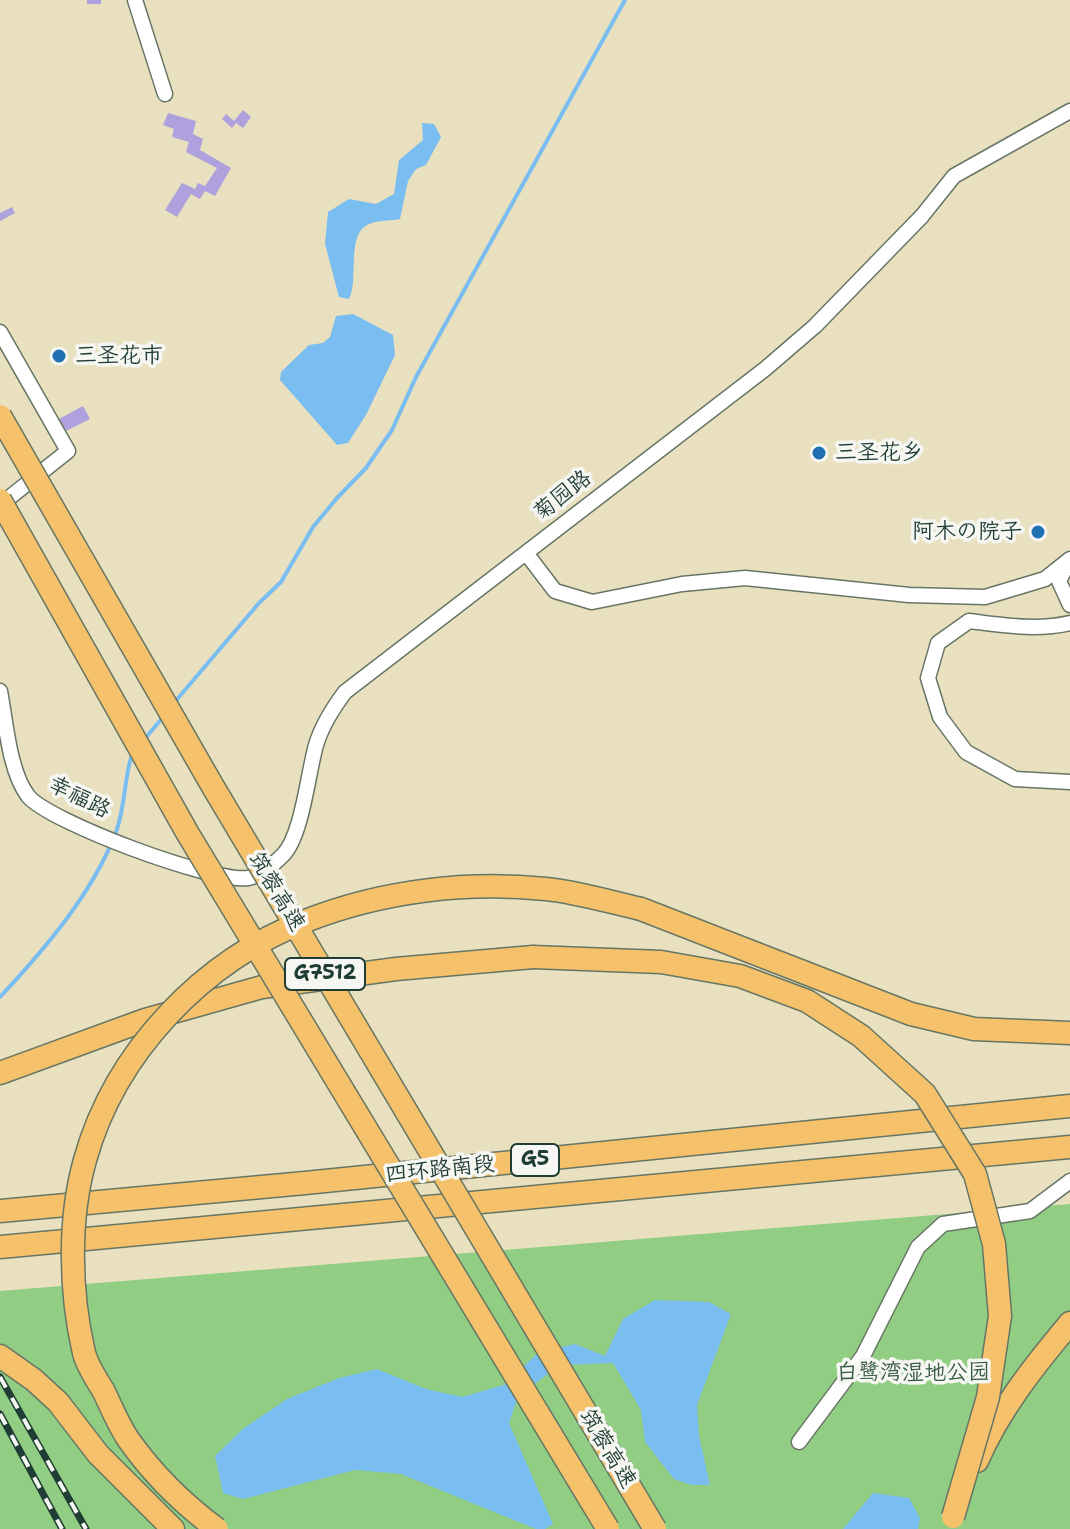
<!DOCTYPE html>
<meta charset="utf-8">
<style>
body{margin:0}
canvas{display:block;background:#e9e0bf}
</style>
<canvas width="1070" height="1529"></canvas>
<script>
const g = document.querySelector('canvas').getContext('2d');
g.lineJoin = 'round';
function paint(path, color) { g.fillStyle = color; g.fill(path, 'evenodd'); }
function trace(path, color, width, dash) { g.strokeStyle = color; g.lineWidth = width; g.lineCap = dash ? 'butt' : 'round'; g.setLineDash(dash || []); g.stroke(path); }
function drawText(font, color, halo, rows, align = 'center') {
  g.font = font + ' "Shantell Sans","LXGW WenKai TC","Klee One",sans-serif'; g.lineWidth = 7; g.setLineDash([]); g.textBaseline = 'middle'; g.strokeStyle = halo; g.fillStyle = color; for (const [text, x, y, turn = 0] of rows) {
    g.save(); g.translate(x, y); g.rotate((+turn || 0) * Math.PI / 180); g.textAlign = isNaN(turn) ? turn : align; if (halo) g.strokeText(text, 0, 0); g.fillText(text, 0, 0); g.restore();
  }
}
paint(new Path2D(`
 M1070 1204V1529H0V1291Z`), '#91ce83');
paint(new Path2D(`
 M422 123 434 124 441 137 426 165 416 169 408 181 400 219C390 221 375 220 367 225 346 236 359 281 349 299L339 297 325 244 328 212 349 199 376 204 394 194 399 160 423 140Z
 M353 314 393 335 395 355 366 415 348 443 337 445 280 380 281 372 309 345 323 343 330 337 336 316Z
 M655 1300 709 1302 731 1314 697 1405 699 1436 710 1485H691L674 1479 645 1442 641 1410 613 1363 559 1365 518 1397 509 1423 553 1524 545 1529H536L401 1474 355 1470 243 1499 223 1493 215 1456 244 1428 287 1399 339 1378 377 1369 426 1389 462 1397 504 1385 538 1353 575 1344 605 1356 623 1319Z
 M873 1493 909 1498 920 1518 918 1529H843Z`), '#7abdf0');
trace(new Path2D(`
 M173 704 259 603 281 582 313 527 337 498 366 468 392 430 416 377 625 0
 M143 741 163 717
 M0 997C44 950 93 893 116 832 125 808 124 779 132 754`), '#7abdf0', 4);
paint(new Path2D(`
 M87 0H101V4H87Z
 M243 110 251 117 243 128 236 123 232 128 222 119 226 114 234 121Z
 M168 113 196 121 193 134 203 139 200 150 231 168 215 196 205 191 200 199 191 194 177 217 165 210 182 183 195 189 198 183 205 186 217 168 186 152 189 142 172 137 174 129 163 125Z
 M12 207 15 213 0 221V213Z
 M83 406 90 419 66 431 59 419Z`), '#aea1dd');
const minor = new Path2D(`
 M135 0 165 94
 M0 332 68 451 0 505
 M526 553 555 591 592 602 682 584 745 578 909 595 985 597 1045 579 1070 559
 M1068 563 1059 581 1070 605
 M1070 623C1037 631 1002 625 969 621L938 643 928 678 940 717 966 752 1015 779 1070 782
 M0 691C6 722 9 771 28 796 49 822 213 883 248 878 261 876 274 864 283 855 302 836 308 773 316 745 322 725 333 708 345 692L765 369 815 326 922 216 954 176 1070 111
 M799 1442 863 1356 918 1247 943 1224 1030 1211 1070 1181`);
const highway = new Path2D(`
 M641 909 911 1014 974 1029 1070 1033
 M0 1073 145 1020 262 987 396 969 533 957
 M0 1211 305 1183 1070 1106
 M0 1247 1070 1147
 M0 1356 34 1380 58 1402 98 1454 173 1529
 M977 1461C999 1410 1034 1366 1070 1323`);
trace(minor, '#667665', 17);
trace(highway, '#667665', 25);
trace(minor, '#fff', 14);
trace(highway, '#f5c16b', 22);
const rail = new Path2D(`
 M0 1377 86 1529
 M0 1414 62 1529`);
trace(rail, '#1f3d34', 7);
trace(rail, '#f6f6f2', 4, [12]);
const highwayBridge = new Path2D(`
 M0 416 212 785 655 1529
 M0 500 188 834 608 1529
 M533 957 661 962 740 976 807 1001 861 1036 925 1094 975 1174 994 1244 1000 1316 988 1397 953 1517
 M217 1529C183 1504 152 1473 128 1439 118 1424 111 1406 103 1390 96 1379 87 1365 84 1353 70 1293 68 1220 85 1160 115 1052 203 960 308 920 383 891 466 881 546 889 577 892 610 902 641 909`);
trace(highwayBridge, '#667665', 25, []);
trace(highwayBridge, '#f5c16b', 22);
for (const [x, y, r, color] of [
 [59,356,8,"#1f6fb2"],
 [819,453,8,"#1f6fb2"],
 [1038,532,8,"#1f6fb2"]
]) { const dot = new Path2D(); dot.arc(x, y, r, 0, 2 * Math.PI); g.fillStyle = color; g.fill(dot); trace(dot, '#f6f6f2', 3); }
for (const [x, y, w] of [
 [325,974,80],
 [535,1160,48]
]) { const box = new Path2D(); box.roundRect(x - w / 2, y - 16, w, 32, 6); g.fillStyle = '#f6f6f2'; g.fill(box); trace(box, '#1f3d34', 2); }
drawText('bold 20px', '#1f3d34', null, [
 ["G7512",325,974],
 ["G5",535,1160]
]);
drawText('22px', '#1f3d34', '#f6f6f2', [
 ["三圣花市",75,356],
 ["三圣花乡",835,453],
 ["阿木の院子",1022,532,"right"]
], 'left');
drawText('22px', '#1f3d34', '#f6f6f2', [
 ["菊园路",563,496,-38],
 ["幸福路",79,798,27],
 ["筑蓉高速",276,892,59],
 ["四环路南段",440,1170,-6],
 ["筑蓉高速",607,1449,59]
]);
drawText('22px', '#365a44', '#f6f6f2', [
 ["白鹭湾湿地公园",913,1373]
]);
</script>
